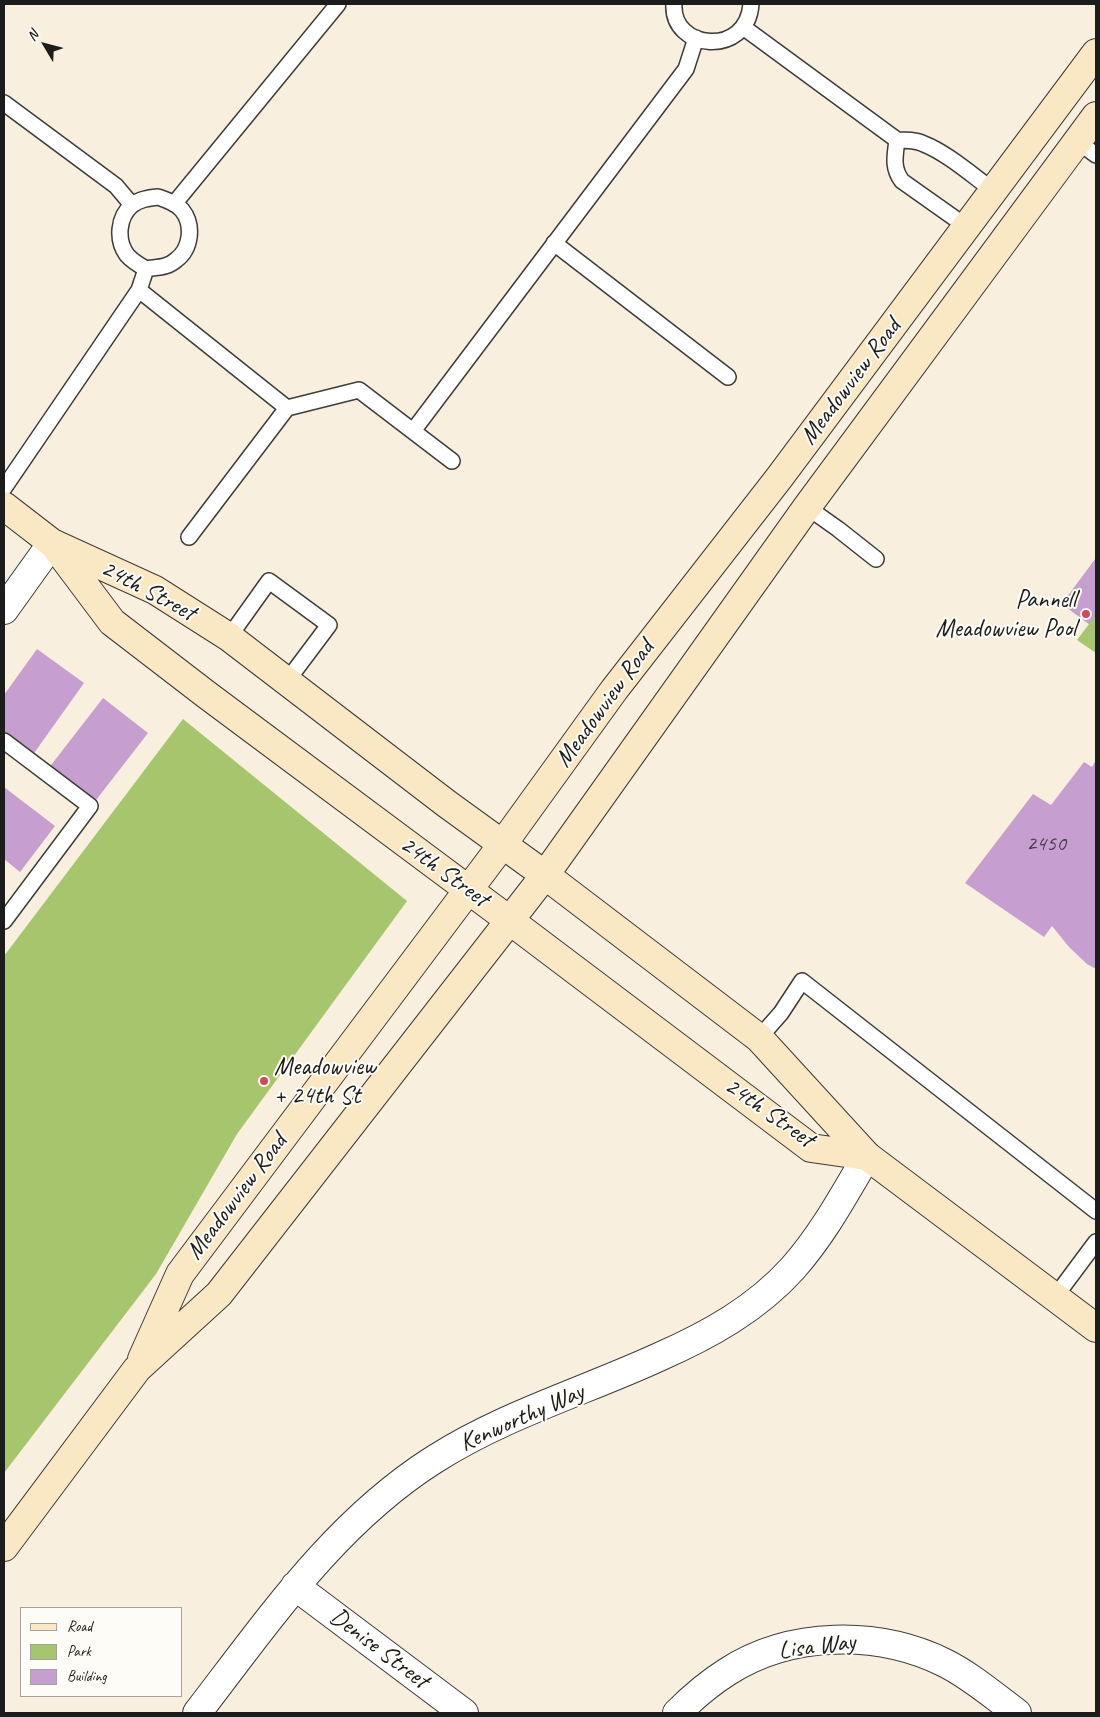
<!DOCTYPE html>
<style>
body{margin:0}
#map{position:relative;width:1100px;height:1717px;overflow:hidden;background:#f8efde;font-family:Caveat,sans-serif}
canvas{display:block}
.frame{position:absolute;inset:0;border:5px solid #1c1c1c;pointer-events:none}
.legend{position:absolute;left:20px;top:1607px;width:162px;height:90px;box-sizing:border-box;background:#fdfcf7;border:1px solid #a3a29f;margin:0;padding:6px 9px;list-style:none;font-size:15px;color:#1c1c1c}
.legend li{display:flex;align-items:center;gap:10px;height:25px}
.legend b{width:25px;border:1px solid #a3a29f}
.north{position:absolute;left:20px;top:20px;width:50px;height:50px;-webkit-text-stroke:4px #fdfcf7;paint-order:stroke;rotate:307deg;font-size:14px;font-weight:700;line-height:20px;text-align:center;color:#1c1c1c}
.north::after{content:'';display:block;margin:auto;width:18px;height:22px;background:#1c1c1c;clip-path:polygon(50% 0,100% 100%,50% 72%,0 100%)}
</style>
<div id="map">
<canvas width="1100" height="1717"></canvas>
<div class="frame"></div>
<ul class="legend">
<li><b style="height:6px;background:#fae7c3"></b>Road</li>
<li><b style="height:14px;background:#a6c56d"></b>Park</li>
<li><b style="height:14px;background:#c69ecf"></b>Building</li>
</ul>
<div class="north">N</div>
</div>
<script>
const g = document.querySelector('canvas').getContext('2d');
g.lineJoin = 'round';
function paint(path, color) { g.fillStyle = color; g.fill(path, 'evenodd'); }
function trace(path, color, width, dash) { g.strokeStyle = color; g.lineWidth = width; g.lineCap = dash ? 'butt' : 'round'; g.setLineDash(dash || []); g.stroke(path); }
function drawText(font, color, halo, rows, align = 'center') {
  g.font = font + ' Caveat,sans-serif'; g.lineWidth = 4; g.setLineDash([]); g.textBaseline = 'middle'; g.strokeStyle = halo; g.fillStyle = color; for (const [text, x, y, turn = 0] of rows) {
    g.save(); g.translate(x, y); g.rotate((+turn || 0) * Math.PI / 180); g.textAlign = isNaN(turn) ? turn : align; if (halo) g.strokeText(text, 0, 0); g.fillText(text, 0, 0); g.restore();
  }
}
paint(new Path2D(`
 M1096 558V653L1077 640 1089 624 1062 604Z
 M183 719 407 901 237 1134 156 1274 4 1473V956Z`), '#a6c56d');
paint(new Path2D(`
 M1096 558V615L1089 624 1062 604Z
 M37 649 84 683 32 756 4 736V695Z
 M103 698 148 733 93 804 48 769Z
 M1096 760V969L1087 964 1069 947 1052 926 1044 937 965 883 1033 794 1051 805 1084 762 1092 767Z
 M4 787 55 826 20 872 4 859Z`), '#c69ecf');
const lane = new Path2D(`
 M674 4C671 50 747 58 751 4
 M743 27 897 140C906 140 916 140 924 144 947 153 973 176 994 191
 M4 103 116 186 132 205
 M897 140C895 156 892 168 902 181L967 227
 M1077 141 1096 155
 M158 197C167 200 176 203 182 210 194 225 191 249 176 260 167 268 157 267 146 269 139 265 132 261 127 255 116 240 118 217 132 205 140 199 149 198 158 197Z
 M174 204 338 4
 M554 243 728 377
 M139 290 287 408
 M413 431 686 69 696 38
 M4 488 139 290 146 269
 M807 507 838 529 876 559
 M189 537 287 408 359 390 452 461
 M229 637 269 581 329 625 287 681
 M4 741 90 806 4 921
 M759 1038 781 1013 802 981 1096 1211
 M1055 1297 1096 1242`);
const street = new Path2D(`
 M4 610 52 543
 M295 1586 464 1713
 M197 1713C268 1621 335 1522 435 1459 504 1415 585 1391 659 1357 709 1335 756 1309 793 1268 823 1234 844 1195 867 1156
 M677 1713C692 1698 708 1684 727 1672 790 1631 878 1630 945 1663 971 1676 994 1696 1017 1713`);
const secondary = new Path2D(`
 M4 506 52 543 155 590 229 637 447 804 545 875 759 1038 867 1156 1096 1328
 M55 546 112 622 207 695 509 920 811 1148 867 1156
 M142 1359 180 1274 502 845 614 690 779 478 1096 53
 M4 1547 137 1369 219 1294 545 875 807 507 1096 116`);
trace(lane, '#3d3c39', 18);
trace(street, '#3d3c39', 30);
trace(secondary, '#3d3c39', 30);
trace(lane, '#fff', 15);
trace(street, '#fff', 28);
trace(secondary, '#fae7c3', 28);
for (const [x, y, r, color] of [
 [1086,614,5,"#d1495b"],
 [264,1081,5,"#d1495b"]
]) { const dot = new Path2D(); dot.arc(x, y, r, 0, 2 * Math.PI); g.fillStyle = color; g.fill(dot); trace(dot, '#fdfcf7', 2); }
drawText('22px', '#463c49', null, [
 ["2450",1046,844]
]);
drawText('25px', '#1c1c1c', '#fdfcf7', [
 ["Meadowview Road",851,382,-53],
 ["24th Street",148,591,28],
 ["Meadowview Road",605,704,-54],
 ["24th Street",444,872,36],
 ["24th Street",769,1113,35],
 ["Meadowview Road",237,1197,-53],
 ["Kenworthy Way",522,1418,-24],
 ["Lisa Way",817,1647,-7],
 ["Denise Street",379,1649,37]
]);
drawText('25px', '#1c1c1c', '#fdfcf7', [
 ["Pannell",1076,600],
 ["Meadowview Pool",1076,629],
 ["Meadowview",274,1067,"left"],
 ["+ 24th St",274,1096,"left"]
], 'right');
</script>
